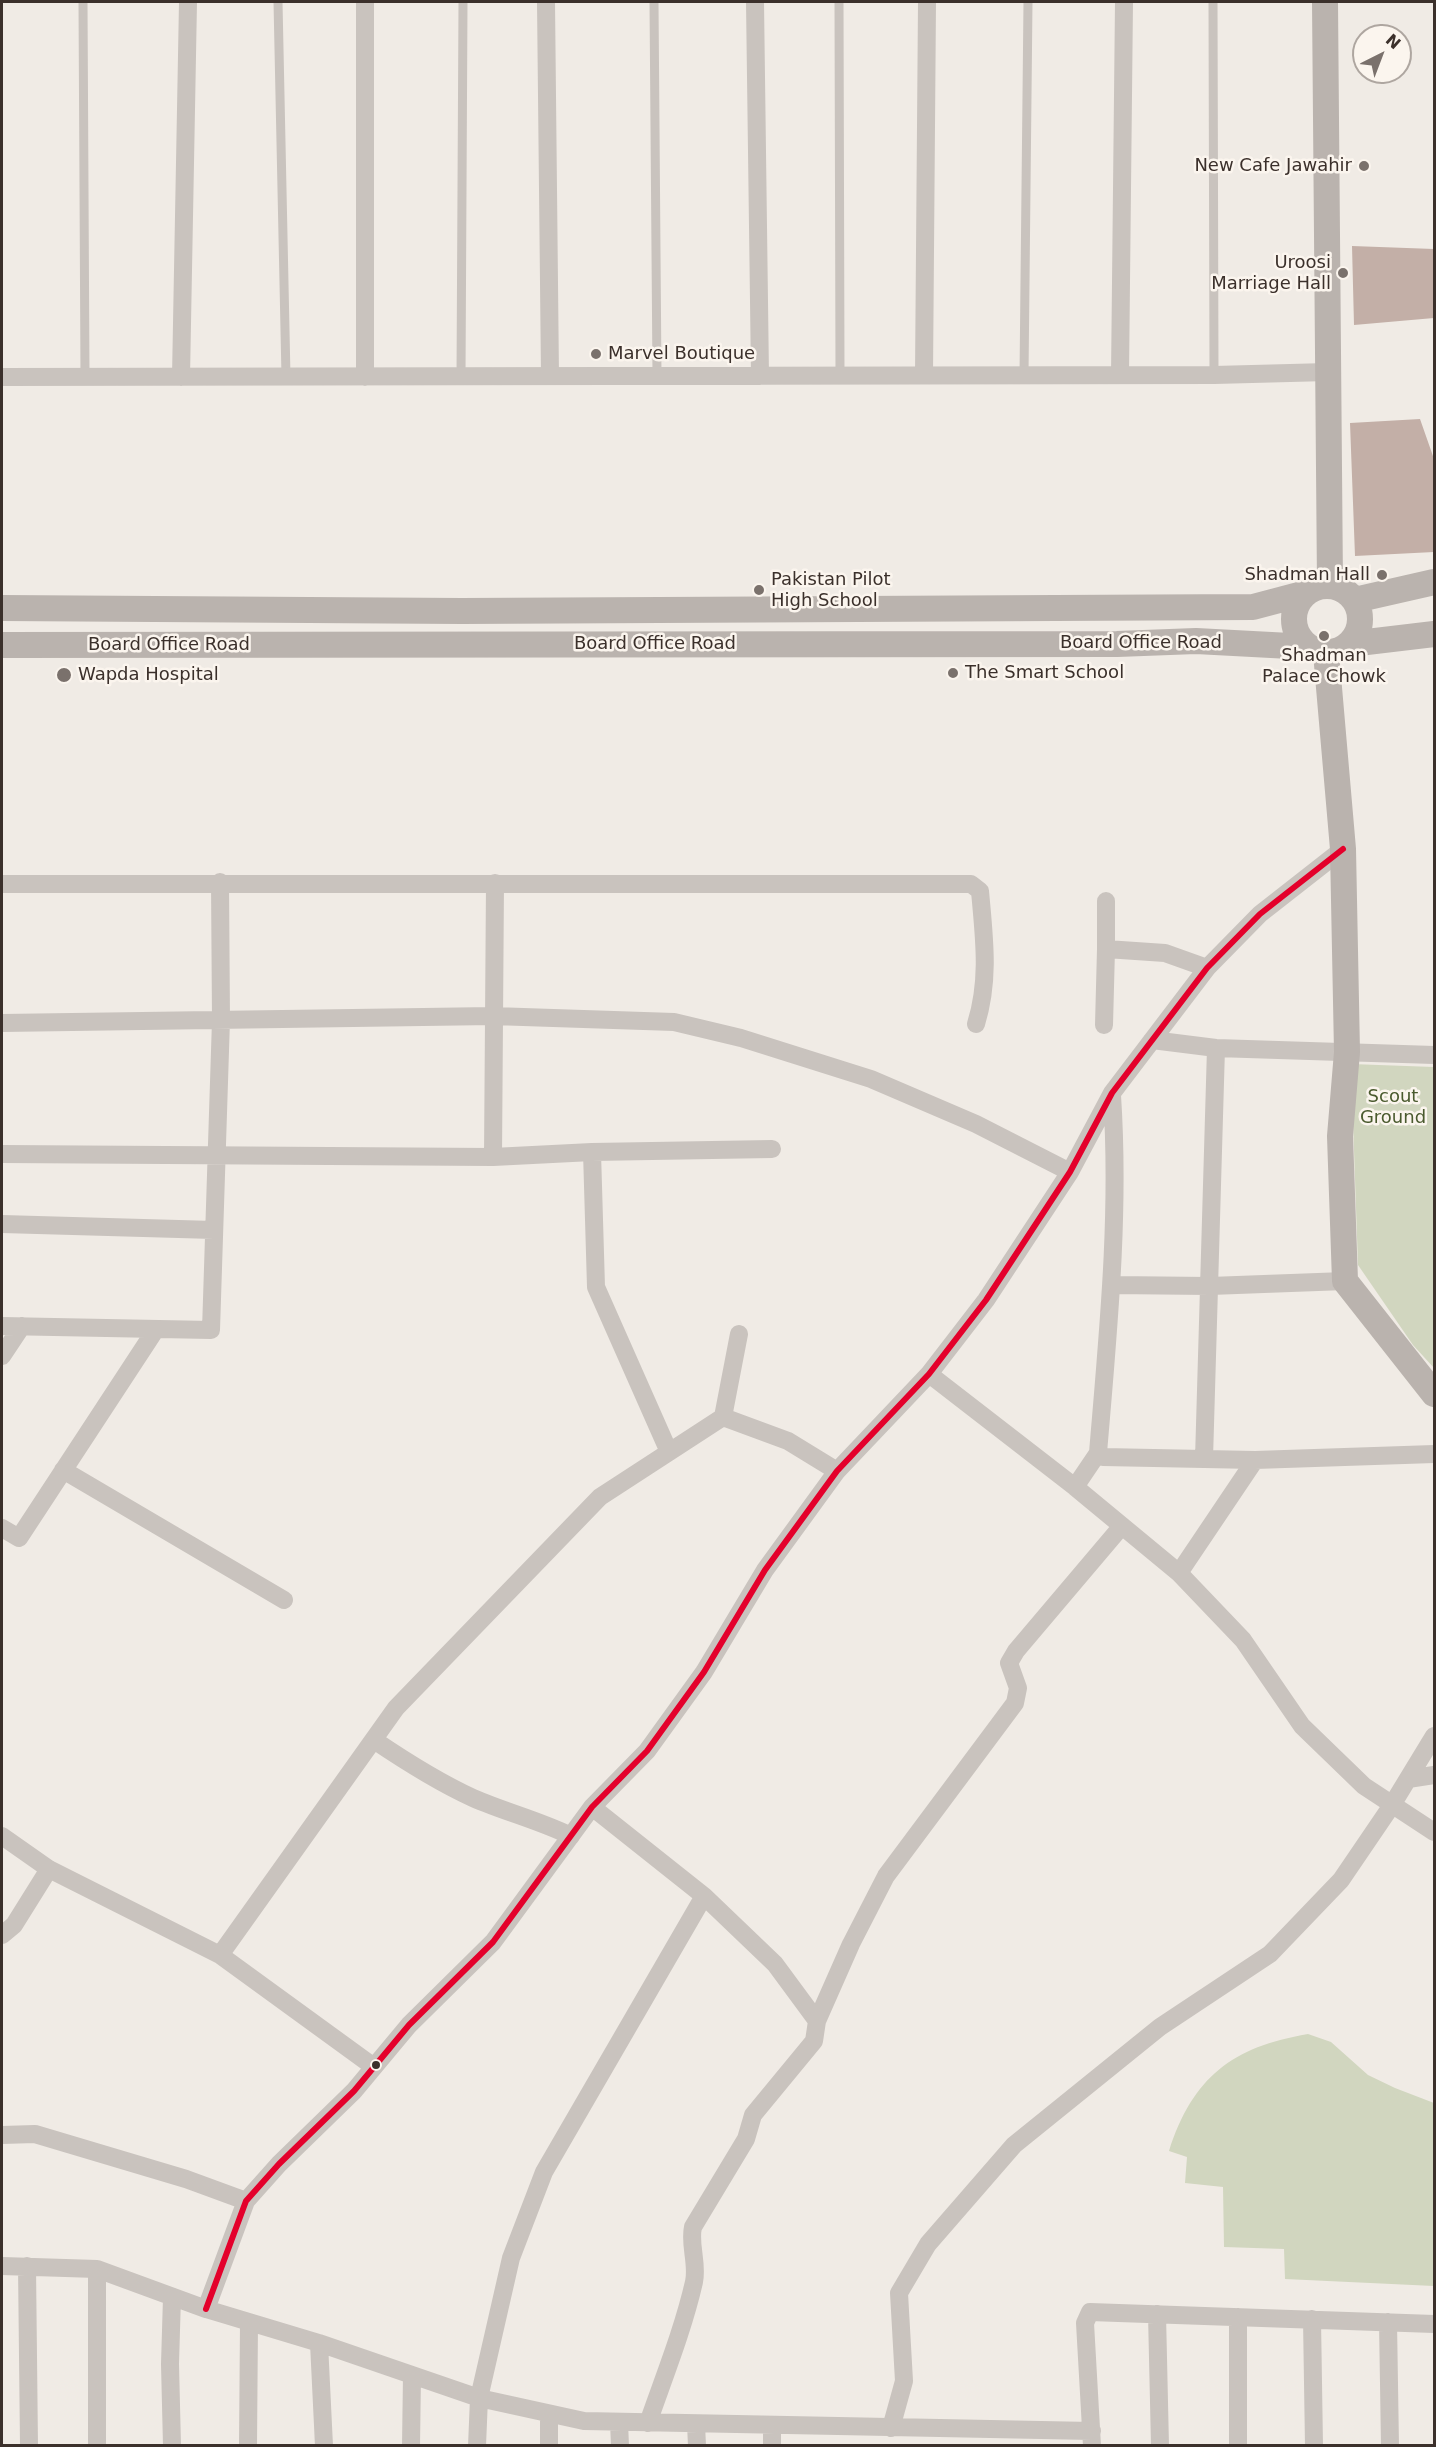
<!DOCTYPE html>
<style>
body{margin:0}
#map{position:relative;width:1436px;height:2447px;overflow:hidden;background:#f0ebe5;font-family:"DejaVu Sans",sans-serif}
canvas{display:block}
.frame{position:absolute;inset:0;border:3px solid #3b302b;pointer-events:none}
.north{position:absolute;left:1352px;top:24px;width:60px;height:60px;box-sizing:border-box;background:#fbf5ee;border:2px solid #aea6a0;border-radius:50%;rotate:42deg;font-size:16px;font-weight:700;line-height:24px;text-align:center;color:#3b302b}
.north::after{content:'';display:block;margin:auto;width:21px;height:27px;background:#7a716c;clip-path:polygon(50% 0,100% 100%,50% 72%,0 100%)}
</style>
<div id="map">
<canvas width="1436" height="2447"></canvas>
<div class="frame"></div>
<div class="north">N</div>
</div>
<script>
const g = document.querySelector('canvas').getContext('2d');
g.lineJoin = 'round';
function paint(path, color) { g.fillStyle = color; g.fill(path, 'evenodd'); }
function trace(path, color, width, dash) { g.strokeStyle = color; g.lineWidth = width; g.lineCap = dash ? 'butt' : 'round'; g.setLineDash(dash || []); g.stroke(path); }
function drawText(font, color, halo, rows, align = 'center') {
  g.font = font + ' "DejaVu Sans",sans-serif'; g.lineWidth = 5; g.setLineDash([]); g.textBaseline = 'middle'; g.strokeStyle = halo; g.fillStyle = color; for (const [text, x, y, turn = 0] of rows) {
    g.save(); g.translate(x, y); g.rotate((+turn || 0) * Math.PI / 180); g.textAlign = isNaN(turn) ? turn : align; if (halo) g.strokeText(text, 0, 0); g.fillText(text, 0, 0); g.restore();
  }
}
paint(new Path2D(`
 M1351 1064 1434 1067V1368L1413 1345 1358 1265Z
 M1308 2034 1331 2042 1368 2075 1395 2088 1434 2103V2286L1285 2279 1284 2249 1224 2247 1223 2187 1185 2183 1187 2157 1169 2151C1193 2077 1232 2047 1308 2034Z`), '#d1d6bf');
paint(new Path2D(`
 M1352 246 1434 249V318L1354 325Z
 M1420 419 1434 459V552L1355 556 1350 423Z`), '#c3afa7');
trace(new Path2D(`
 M83 2 85 377
 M278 2 286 377
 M654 2 657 376
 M839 2 840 376
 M1213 2 1214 375
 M1024 375 1028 2
 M461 376 463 2`), '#c9c3be', 9);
trace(new Path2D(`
 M365 2V377
 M546 2 550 376
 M755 2 760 376
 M924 375 927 2
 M1120 375 1124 2
 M2 377 1214 375 1328 372
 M181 377 188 2
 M495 883 493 1157 592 1152 596 1287 669 1452
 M2 884H971L980 891C984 937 990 979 976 1024
 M1106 901V949
 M2 1023 493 1016 674 1022 741 1038 871 1079 976 1124 1070 1172
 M1104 1025 1106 949 1165 953 1207 968
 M1152 1040 1216 1048 1434 1055
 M1112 1095C1120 1215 1108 1333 1098 1453L1103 1457 1255 1460 1434 1454
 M592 1152 772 1149
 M2 1154 493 1157
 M2 1224 214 1230
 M1112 1285 1210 1286 1345 1281
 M2 1326 211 1330 221 1020 220 882
 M2 1356 22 1326
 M929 1374 1075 1487 1179 1573 1243 1640 1302 1726 1364 1786 1434 1832
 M723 1417 739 1334
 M1204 1459 1216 1048
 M63 1470 284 1600
 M1075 1487 1098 1453
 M2 1528 19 1538 156 1329
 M1179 1573 1255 1460
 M374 1740C405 1761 438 1782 473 1798 505 1812 538 1820 571 1836
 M1408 1779 1434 1775
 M592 1807 704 1896 775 1964 817 2021 851 1944 886 1876 1015 1703 1018 1688 1009 1663 1016 1651 1121 1527
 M2 1836 49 1869 220 1955 396 1708 600 1497 723 1417 788 1441 837 1471
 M2 1935 14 1925 49 1869
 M220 1955 374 2067
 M2 2135 35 2134 186 2179 246 2201
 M2 2266 97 2269 206 2309 319 2343 479 2398 584 2421 1092 2431
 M27 2266 29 2446
 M206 2309 246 2201 279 2164 354 2091 409 2025 493 1942 592 1807 647 1751 704 1672 765 1570 837 1471 929 1374 986 1300 1070 1172 1112 1093 1207 968 1260 914 1343 849
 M1157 2314 1160 2446
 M1312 2319 1314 2446
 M1388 2322 1390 2446
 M319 2343 324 2446
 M549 2414V2446
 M619 2422 620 2446
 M648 2423C664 2377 683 2330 694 2282 698 2263 689 2245 693 2227L746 2139 753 2115 814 2041 817 2021
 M696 2424 697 2446
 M772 2426V2446
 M891 2428 904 2381 899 2293 928 2244 1014 2145 1160 2027 1270 1954 1341 1880 1392 1805 1434 1736
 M97 2446V2269
 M172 2446 170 2364 172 2297
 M248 2446 249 2323
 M411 2446 412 2375
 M477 2446 479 2398 511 2258 544 2172 704 1896
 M1092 2446 1085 2323 1090 2312 1434 2324
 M1238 2446V2317`), '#c9c3be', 18);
trace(new Path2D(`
 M1325 2 1330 585
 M1294 619a33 33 0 1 1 66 0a33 33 0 1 1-66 0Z
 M1355 600 1434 582
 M2 608 462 611 1253 607 1306 593
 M1350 644 1434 634
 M2 645 1117 644 1196 641 1309 647
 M1326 653 1343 849 1347 1052 1340 1136 1345 1281 1434 1394`), '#bab3ae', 26);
trace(new Path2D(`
 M206 2309 246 2201 279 2164 354 2091 409 2025 493 1942 592 1807 647 1751 704 1672 765 1570 837 1471 929 1374 986 1300 1070 1172 1112 1093 1207 968 1260 914 1343 849`), '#e4002b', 6);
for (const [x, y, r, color] of [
 [1364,166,6,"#7a716c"],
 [1343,273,6,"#7a716c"],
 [596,354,6,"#7a716c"],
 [1382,575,6,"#7a716c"],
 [759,590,6,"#7a716c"],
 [1324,636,6,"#7a716c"],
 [953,673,6,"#7a716c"],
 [64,675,8,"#7a716c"],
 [376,2065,5,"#3b302b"]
]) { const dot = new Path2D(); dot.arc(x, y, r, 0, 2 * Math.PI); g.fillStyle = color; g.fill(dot); trace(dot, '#fbf5ee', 2); }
drawText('18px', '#3b302b', '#fbf5ee', [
 ["New Cafe Jawahir",1352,166,"right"],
 ["Uroosi",1331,263,"right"],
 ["Marriage Hall",1331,284,"right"],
 ["Marvel Boutique",608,354],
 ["Shadman Hall",1370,575,"right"],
 ["Pakistan Pilot",771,580],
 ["High School",771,601],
 ["Shadman",1324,656,"center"],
 ["Palace Chowk",1324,677,"center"],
 ["The Smart School",965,673],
 ["Wapda Hospital",78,675]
], 'left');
drawText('18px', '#3b302b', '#fbf5ee', [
 ["Board Office Road",1141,643],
 ["Board Office Road",655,644],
 ["Board Office Road",169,645]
]);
drawText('18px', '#4a5a2e', '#fbf5ee', [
 ["Scout",1393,1097],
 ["Ground",1393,1118]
]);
</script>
